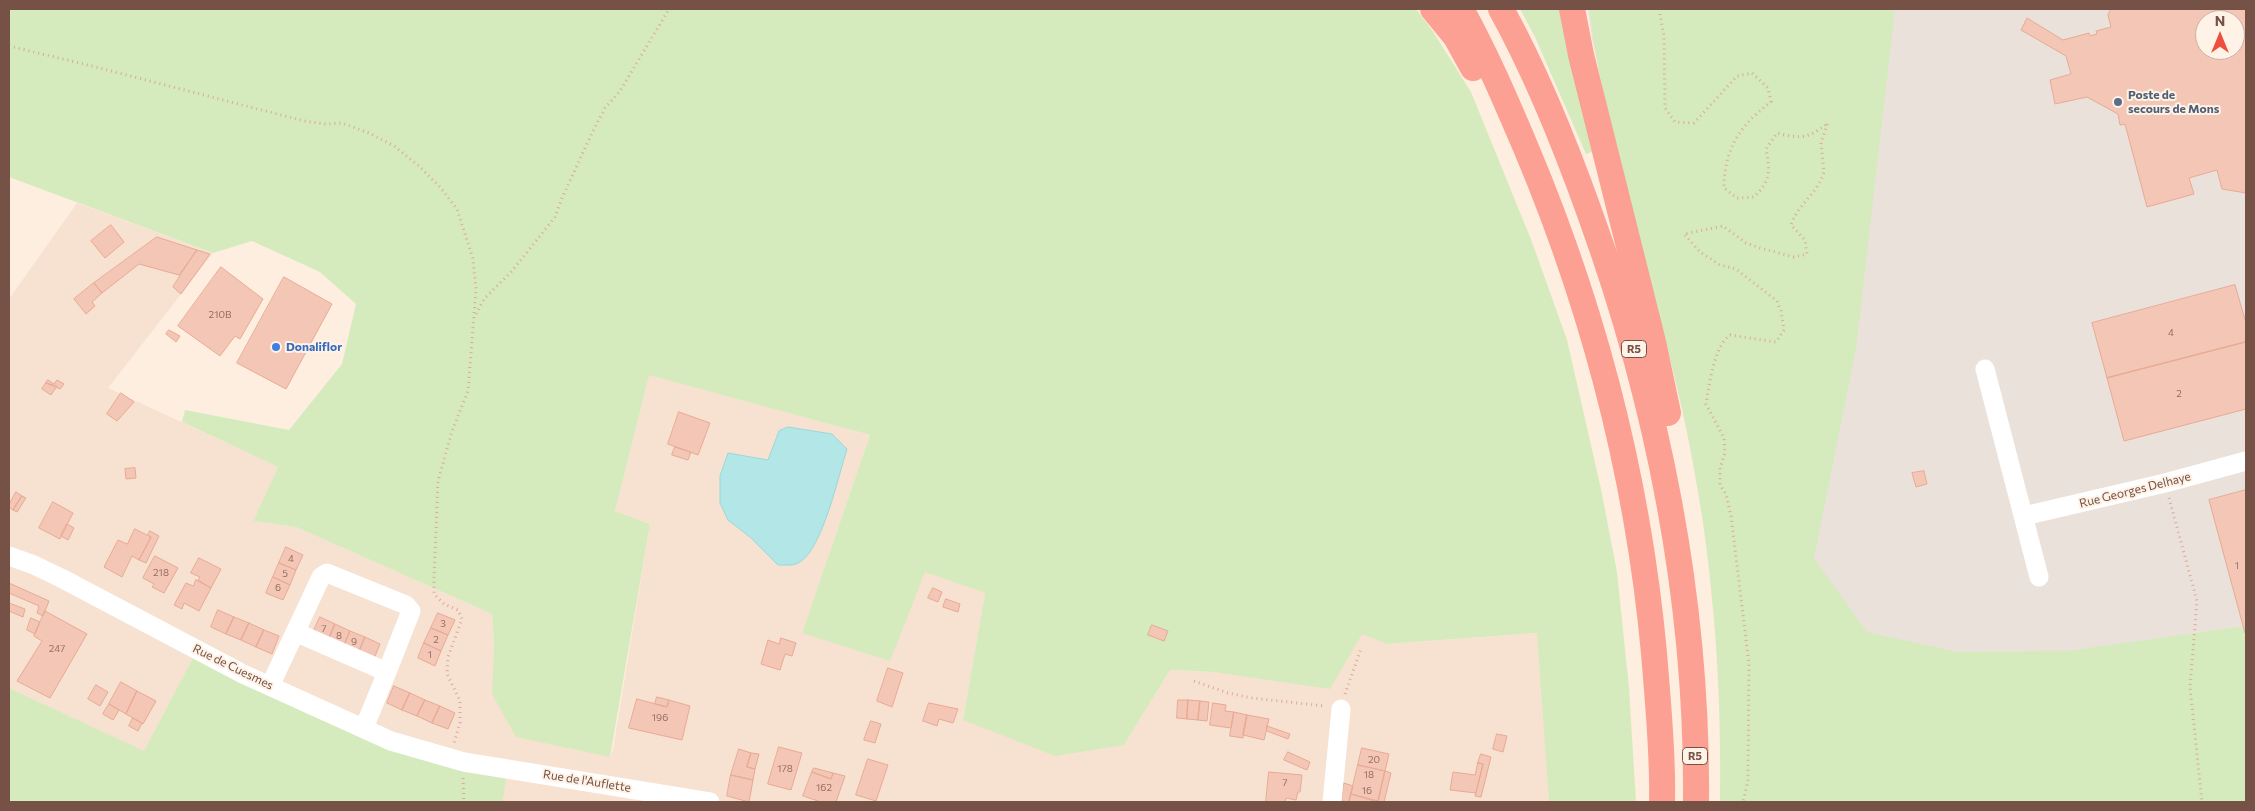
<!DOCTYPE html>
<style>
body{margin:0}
#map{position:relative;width:2255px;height:811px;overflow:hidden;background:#fdeedf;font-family:Commissioner,sans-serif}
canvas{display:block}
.frame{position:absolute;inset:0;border:10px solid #755146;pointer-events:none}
.north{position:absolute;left:2195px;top:10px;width:50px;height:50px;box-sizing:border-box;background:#fff2e6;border:1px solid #c8b2a6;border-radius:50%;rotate:0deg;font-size:14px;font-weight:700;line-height:20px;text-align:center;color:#755146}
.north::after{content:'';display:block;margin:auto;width:18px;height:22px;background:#ef4e3d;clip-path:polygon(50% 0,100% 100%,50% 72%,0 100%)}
</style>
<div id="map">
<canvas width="2255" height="811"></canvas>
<div class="frame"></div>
<div class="north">N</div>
</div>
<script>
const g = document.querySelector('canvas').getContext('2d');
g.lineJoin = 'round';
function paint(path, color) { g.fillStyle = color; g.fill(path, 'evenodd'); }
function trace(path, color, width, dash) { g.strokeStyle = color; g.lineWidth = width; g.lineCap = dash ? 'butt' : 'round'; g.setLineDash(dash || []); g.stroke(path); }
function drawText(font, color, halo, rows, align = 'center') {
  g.font = font + ' Commissioner,sans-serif'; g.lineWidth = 4; g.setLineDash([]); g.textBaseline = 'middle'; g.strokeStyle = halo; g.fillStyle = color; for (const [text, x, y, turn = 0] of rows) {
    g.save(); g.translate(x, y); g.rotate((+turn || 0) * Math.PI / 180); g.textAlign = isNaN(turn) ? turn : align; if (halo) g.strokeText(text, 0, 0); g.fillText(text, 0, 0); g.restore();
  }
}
paint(new Path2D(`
 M77 203 213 253 108 388 278 467 253 521 296 527 492 614 494 646 610 757 613 750 650 524 615 511 648 374 870 435 802 633 925 571 985 593 963 720 1124 745 1170 670 1214 672 1362 633 1388 644 1538 633 1549 802H503L506 769 464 762 197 650 144 752 9 688V299Z`), '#f7e1d0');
paint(new Path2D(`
 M1588 9H2246V802L1716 638 1706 537 1686 424 1611 123 1592 39ZM2205 20H2235V50H2205Z`), '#ebe1db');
paint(new Path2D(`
 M9 9H1416L1432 30 1471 92 1532 242 1567 340 1601 489 1617 572 1629 688 1636 802H1549L1537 633 1387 644 1362 634 1330 689 1214 672 1170 670 1124 745 1055 756 963 720 985 593 925 572 890 661 802 633 870 435 649 375 615 511 650 524 610 757 516 737 492 694 494 646 492 614 296 527 253 521 278 467 182 422 185 410 289 430 342 364 356 304 320 272 252 241 213 253 9 177Z
 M1520 9H1563L1592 152 1586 154 1535 37Z
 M1590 9H1895L1856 349 1814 558 1867 632 1958 652 2067 651 2246 626V802H1720C1722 675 1712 548 1685 423 1667 338 1643 253 1622 168 1609 115 1594 62 1590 9Z
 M197 650 391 741 507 769 503 802H9V688L144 751Z`), '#d6ebbd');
const water = new Path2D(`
 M788 427 832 434 847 449C838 477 823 547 800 562 794 566 785 565 778 565L750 537 728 520 720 503V476L728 453 768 460 779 431Z`);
paint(water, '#b3e6e7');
trace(water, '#99d8da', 1);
const building = new Path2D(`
 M2111 9H2246V193L2222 189 2217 170 2189 178 2194 194 2147 207 2125 124 2120 125 2118 114 2087 97 2055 104 2050 80 2071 74 2066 56 2021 30 2027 18 2063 40 2089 33 2090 36 2097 34 2096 31 2111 27 2108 15ZM2205 20H2235V50H2205Z
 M111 225 124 242 105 258 91 241Z
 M157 237 197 250 179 275 139 264 102 293 94 283Z
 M197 250 210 254 181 294 173 287Z
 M221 267 263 299 240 339 235 336 220 356 178 326Z
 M284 277 332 304 286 389 237 363Z
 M94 283 102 293 92 302 95 306 86 314 74 299Z
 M2235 285 2246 323V342L2107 378 2092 323Z
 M169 330 180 336 176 342 166 334Z
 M2246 342V409L2124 441 2107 378Z
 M48 380 54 384 57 380 64 384 60 389 46 383Z
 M46 383 57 386 51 395 42 389Z
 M121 393 134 402 117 421 107 414Z
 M679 412 710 423 698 455 668 444Z
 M675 447 691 452 688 460 672 455Z
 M135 468 136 478 126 479 125 469Z
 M1924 471 1927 484 1916 487 1912 473Z
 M2246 490V633H2245L2209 500Z
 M16 492 22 496 13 510 9 507V505Z
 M22 496 26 498 17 512 13 510Z
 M53 502 73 513 60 539 39 528Z
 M67 524 74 528 68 540 61 536Z
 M135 529 151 537 139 560 132 556 122 577 104 567 118 540 127 544Z
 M150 531 159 536 146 563 139 560 151 537 148 535Z
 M286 547 303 555 296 570 279 563Z
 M155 556 178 568 164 593 152 587 154 584 143 578Z
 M199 558 221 569 211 588 198 580 200 577 191 573Z
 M279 563 296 570 290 585 273 577Z
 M273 577 290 585 283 600 266 593Z
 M196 580 211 588 199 611 184 603 182 609 174 605 186 583 193 586Z
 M9 583 49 601 43 616 37 613 39 606 9 593Z
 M933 588 942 592 938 602 928 598Z
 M946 599 960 604 958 612 943 607Z
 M9 603 25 609 23 617 9 611Z
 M218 610 234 617 226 634 211 627Z
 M45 611 87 634 50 698 17 681 42 641 34 636Z
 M438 613 455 620 448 635 431 628Z
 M234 617 249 623 241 640 226 634Z
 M320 617 335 624 328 641 312 635Z
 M31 618 40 622 35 634 27 630Z
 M249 623 264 630 256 647 241 640Z
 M335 624 350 631 343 648 328 641Z
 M1152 625 1168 631 1164 641 1148 635Z
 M431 628 448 635 441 651 424 643Z
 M264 630 279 636 272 654 256 647Z
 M350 631 365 637 358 654 343 648Z
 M365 637 380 644 373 661 358 654Z
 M781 638 796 643 792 656 785 654 780 670 761 664 768 640 779 644Z
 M424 643 441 651 435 666 418 658Z
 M888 668 903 673 892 707 877 701Z
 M121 682 137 691 126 714 109 704Z
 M96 685 108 692 100 706 88 699Z
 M394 686 410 693 402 710 387 703Z
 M137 691 156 701 143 724 126 714Z
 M410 693 425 700 417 716 402 710Z
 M657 697 669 700 667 707 655 704Z
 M637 699 667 707 669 700 690 706 682 740 629 728Z
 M425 700 440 706 432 723 417 716Z
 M1178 700H1188L1187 719 1177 718Z
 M1188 700 1200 701 1198 720 1187 719Z
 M1200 701 1209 702 1207 721 1198 720Z
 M929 703 958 709 953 723 939 719 937 726 923 721Z
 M1213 703 1226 705 1225 711 1234 712 1231 728 1210 725Z
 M109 704 119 710 113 720 103 714Z
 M440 706 455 713 448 729 432 723Z
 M1234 712 1247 715 1243 738 1230 736Z
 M1247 715 1269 719 1264 740 1243 735Z
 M133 718 142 723 138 731 129 726Z
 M871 721 881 724 875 743 864 740Z
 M1267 726 1290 734 1288 739 1267 731Z
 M1497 734 1507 736 1503 752 1493 749Z
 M779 747 802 753 791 790 768 784Z
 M1362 748 1389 754 1385 771 1358 765Z
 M739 749 751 753 747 767 755 769 753 780 731 775Z
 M1288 752 1310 762 1307 770 1284 760Z
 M751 753 759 754 755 769 747 767Z
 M1481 754 1491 757 1481 797 1475 796 1483 764 1478 763Z
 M868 759 888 765 876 801 856 795Z
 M1478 763 1483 764 1476 793 1450 790 1453 772 1475 775Z
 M1358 765 1385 771 1378 802 1351 794Z
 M814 768 833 773 831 779 812 772Z
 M1385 771 1391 773 1384 802H1378Z
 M812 772 831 779 833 773 845 776 836 802H821L803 796Z
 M1269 772 1302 775 1300 792H1298L1296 800 1286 798 1285 802H1266Z
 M731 775 753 780 749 802 727 796Z
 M1344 783 1353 786 1349 802 1342 801Z
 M1351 794 1378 801V802H1349Z`);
paint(building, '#f4c6b5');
trace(building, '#e8aa95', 1);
trace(new Path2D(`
 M1659 9 1664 36 1665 108 1675 122 1694 123 1737 76 1752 73 1768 88 1771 102C1740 125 1724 149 1724 188L1737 198 1754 197C1771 180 1770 172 1766 149L1777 133C1801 139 1808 139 1828 123L1821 142 1824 172C1818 193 1798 204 1791 225L1805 240 1807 254 1794 257 1760 248 1746 243 1723 226 1684 234 1700 252 1720 265 1736 269 1777 301 1781 311 1784 330 1776 342 1730 335C1714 346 1709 386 1706 404L1724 438 1725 453 1720 468V485L1726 494 1731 516 1749 664 1748 781 1743 802
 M9 46 92 66 304 121 326 124 342 123 369 133 394 146 419 166 440 187 457 209 473 259 476 290 468 391 452 431 438 481 434 578V594L444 604 458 610 462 619 448 657 447 674 460 701V723L454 743
 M476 314 484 299 512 271 555 217 562 198 592 133 605 108 620 91 669 9
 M2169 498 2197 601 2190 687 2202 802
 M1194 681 1228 693 1252 698 1325 706
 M1345 694 1361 649
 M463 778 464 802`), '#d9aa99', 3, [1, 4]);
trace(new Path2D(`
 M1985 369 2039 577
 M2024 516 2165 483 2246 461
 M9 556 34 565 63 579 243 674 391 741 464 762 710 802
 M295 632 387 672 364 728
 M270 686 321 577 327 573 406 605 411 611 387 672
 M1332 802 1341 709`), '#fff', 19);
trace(new Path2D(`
 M1433 9 1456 37 1473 68
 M1461 9C1486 54 1506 101 1526 148 1599 321 1644 503 1657 690 1660 727 1663 765 1662 802
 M1501 9C1537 74 1565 144 1590 214 1658 401 1698 602 1696 802
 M1572 9 1581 55 1653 342 1668 413`), '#fba092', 26);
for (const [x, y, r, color] of [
 [2118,102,5,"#5c6f8a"],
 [276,347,5,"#3f7fe0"]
]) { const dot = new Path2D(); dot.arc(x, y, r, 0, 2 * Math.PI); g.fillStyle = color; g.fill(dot); trace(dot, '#fff2e6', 2); }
drawText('10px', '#956e62', null, [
 ["210B",220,315],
 ["4",2171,333],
 ["2",2179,394],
 ["4",291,559],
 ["1",2237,566],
 ["218",161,573],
 ["5",285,574],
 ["6",278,588],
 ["3",443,624],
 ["7",324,629],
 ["8",339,636],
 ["2",436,640],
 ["9",354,642],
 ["247",57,649],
 ["1",430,655],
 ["196",660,718],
 ["20",1374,760],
 ["178",785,769],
 ["18",1369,775],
 ["7",1285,783],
 ["162",824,788],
 ["16",1367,791]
]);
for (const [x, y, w] of [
 [1634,349,25],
 [1695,756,25]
]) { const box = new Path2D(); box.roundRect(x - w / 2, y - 8.5, w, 17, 4); g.fillStyle = '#fff2e6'; g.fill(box); trace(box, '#755146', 1); }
drawText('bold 11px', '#755146', null, [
 ["R5",1634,349],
 ["R5",1695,756]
]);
drawText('bold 12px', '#4e5e75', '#fff2e6', [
 ["Poste de",2128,95],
 ["secours de Mons",2128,109]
], 'left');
drawText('bold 12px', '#366cbe', '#fff2e6', [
 ["Donaliflor",286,347]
], 'left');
drawText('12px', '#755146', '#fff2e6', [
 ["Rue Georges Delhaye",2135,490,-14],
 ["Rue de Cuesmes",233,667,26],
 ["Rue de l'Auflette",587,781,9]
]);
</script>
